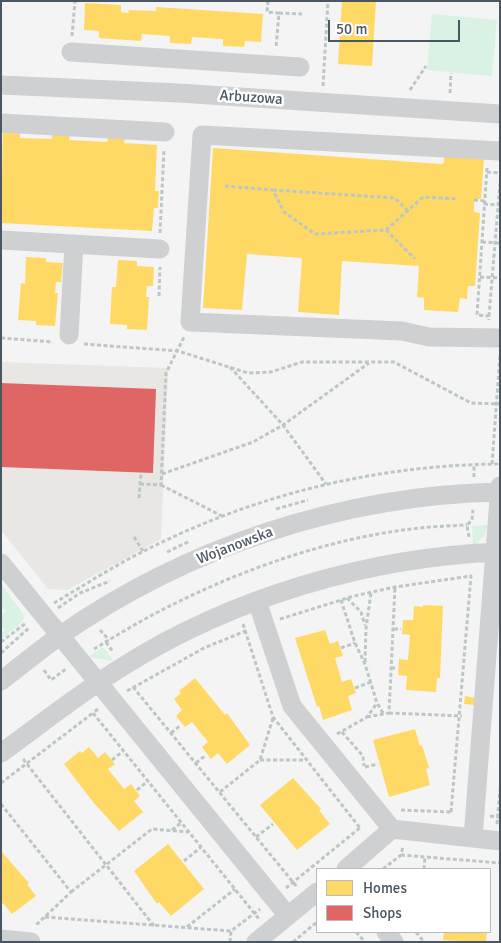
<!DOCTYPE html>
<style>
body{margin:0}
#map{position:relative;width:501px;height:943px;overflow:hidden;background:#f4f4f4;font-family:Signika,sans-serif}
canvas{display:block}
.frame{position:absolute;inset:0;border:2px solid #4a5661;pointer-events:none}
.legend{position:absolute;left:316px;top:868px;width:175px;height:65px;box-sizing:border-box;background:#fff;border:1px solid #b7bbc0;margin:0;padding:6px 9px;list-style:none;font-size:15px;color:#4a5661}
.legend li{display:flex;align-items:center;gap:10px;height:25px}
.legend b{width:25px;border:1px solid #b7bbc0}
.scale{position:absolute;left:328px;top:20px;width:132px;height:22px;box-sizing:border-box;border:2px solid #4a5661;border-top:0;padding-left:6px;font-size:15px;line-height:18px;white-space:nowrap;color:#4a5661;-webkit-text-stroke:4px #fff;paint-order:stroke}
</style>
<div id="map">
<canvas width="501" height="943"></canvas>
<div class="frame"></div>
<ul class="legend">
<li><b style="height:14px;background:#ffd966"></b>Homes</li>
<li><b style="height:14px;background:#e06666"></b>Shops</li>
</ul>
<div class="scale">50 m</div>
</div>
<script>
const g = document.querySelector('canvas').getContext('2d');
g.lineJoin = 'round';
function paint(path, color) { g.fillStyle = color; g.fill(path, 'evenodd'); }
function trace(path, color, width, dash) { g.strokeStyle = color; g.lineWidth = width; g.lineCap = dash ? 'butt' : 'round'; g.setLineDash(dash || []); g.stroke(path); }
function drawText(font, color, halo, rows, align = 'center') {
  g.font = font + ' Signika,sans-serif'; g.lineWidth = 5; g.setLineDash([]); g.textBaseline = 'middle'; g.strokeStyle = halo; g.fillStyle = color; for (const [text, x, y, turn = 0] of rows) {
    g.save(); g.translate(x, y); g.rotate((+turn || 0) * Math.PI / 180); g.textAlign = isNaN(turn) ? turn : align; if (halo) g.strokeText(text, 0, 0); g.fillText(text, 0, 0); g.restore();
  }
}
paint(new Path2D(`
 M1 362 168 368 161 539 67 590 48 589 1 530Z`), '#e8e7e3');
paint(new Path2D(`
 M432 14 497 20 492 76 427 70Z
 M488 525 485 535 473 546 472 526Z
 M1 584 24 615 23 622 1 639V633L5 630 1 625V615L6 611 1 605Z
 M103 647 114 661 88 657Z`), '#d9f2e3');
paint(new Path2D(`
 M342 1H376L372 66 338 64Z
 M85 3 121 5V12L128 13 129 10 156 11V7L263 14 261 42 245 41 244 47 223 46V39L192 37 191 44 170 43V36L142 34 141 41 99 38V31L84 30Z
 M3 132 20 133V138L52 139V135H70L69 140 107 142 108 138 125 139 124 143 157 145 155 191H159L158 208H154L152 231 1 223Z
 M213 148 441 164 444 163V157L484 159 481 199H474V212L480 213 475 286H468L467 299 460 298 458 312 424 310V298L417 297 419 266 342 261 339 315 298 312 302 258 247 254 242 310 203 308Z
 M26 257 46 258V262L63 263 61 282H56L55 293H58L55 326 36 325V321L18 320 21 283 25 284Z
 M118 260 137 261V266L154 267 153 286H147L146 297H149L147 330 127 329V325L110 324 112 287H116Z
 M423 605 443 606 440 678H437L436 692 406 690 407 676 398 675 399 659 408 660 410 635 402 634 403 620H413L414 606 423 607Z
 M325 630 330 644 338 641 343 656 335 658 342 682 351 679 356 693 348 696 352 710 323 720 319 706 317 707 295 638Z
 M195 678 225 715 227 713 250 745 227 764 218 753 211 759 202 747 208 742 192 722 185 727 176 716 182 710 174 699 181 693 179 691Z
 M465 696 476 698V705L464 704Z
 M415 729 420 746 422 745 429 768 426 769 430 785 389 797 373 740Z
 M89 747 98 758 105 752 115 764 108 769 124 789 131 784 140 796 134 801 143 812 119 831 93 802 64 764 80 751 82 753Z
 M293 778 321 809 319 810 330 824 297 850 260 805Z
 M168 844 204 889 171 916 159 902 157 904 134 871Z
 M1 851 29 883 27 884 36 896 12 914 3 903 1 905Z
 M444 932H487L486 942 443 940Z`), '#ffd966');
paint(new Path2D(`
 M1 383 156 389 153 473 1 467Z`), '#e06666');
trace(new Path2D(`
 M268 1 267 12 279 13 276 48
 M279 13 302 14
 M72 36 75 1
 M323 86 328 1
 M410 90 426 66
 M450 93 451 73
 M487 168 477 315 489 316V320
 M487 172 500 173
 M225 186 273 190 284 212 315 234 386 230 423 197 458 199
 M273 190 395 198 408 211
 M474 200 485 201
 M484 204 499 205
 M386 230 415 259
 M160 233 164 149
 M482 242 500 243
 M480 277 500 278
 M159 296 160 267
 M489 316 500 183
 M1 338 53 342
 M84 344 178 351 248 373 271 372 302 362H394L471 403 500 404
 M230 367 283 425 326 484
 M492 464 500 355
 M162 474 253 442 283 425 369 363
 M474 477V464
 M140 484 161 485 166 373 184 337
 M161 485 222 516
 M139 498 141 473
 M276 509 308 500
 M134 537 143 551
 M469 537 467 525 472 520 473 510
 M167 552 190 541
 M347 598 361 612 365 625
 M341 600 355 643 365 664 377 703 383 713
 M54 603C83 586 112 567 142 552 253 495 375 465 500 464
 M58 608 80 593 110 581
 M280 619 354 596 395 587 471 576 451 812
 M243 624 273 717 360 828
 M394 629H401
 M100 630 109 640
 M1 642 26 623
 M106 642 113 652
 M341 648 355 643
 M94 649C114 637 135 624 156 613 233 573 317 542 403 530 424 527 446 526 467 525
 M1 653 30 627
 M365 662 366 628 371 593
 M391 668H397
 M44 670 51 680 66 669
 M133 687 297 887
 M355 688 371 682
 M127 691 204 648 248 630
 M98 709 93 713 259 919
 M389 713 462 716
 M367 717 389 713 395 587
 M342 732 363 756 364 766
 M171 733 181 725
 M337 734 367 717 377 703
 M23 759 154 926
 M112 760 123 751
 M260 760H307
 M196 763 206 755
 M365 767 378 764
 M1 783 93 713
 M137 790 148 781
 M220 792 260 760 273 718
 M1 804 71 892 35 926
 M401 810 452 812
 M490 816 500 817
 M497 824 500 790
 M172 830 181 823
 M256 837 273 824
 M401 855 500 863
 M184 861 201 847
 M383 869 401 855 403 846
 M424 869 425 857
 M286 888 361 827
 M71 892 152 829 188 832
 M45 917 231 931
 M187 927 235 889
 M356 932 365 942
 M416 932 424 942
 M230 942 231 931 260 909
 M293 942 317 922`), '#bcc7c4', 3, [4, 2.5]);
trace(new Path2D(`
 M71 52 300 67
 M1 85 179 93 500 114
 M1 123 165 132
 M500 151 202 135 190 322 402 331 429 337 500 338
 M1 240 160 249
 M69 335 74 244
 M1 563 288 916
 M257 601 292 706 392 829
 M1 681C20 666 39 651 58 637 186 547 343 495 500 492
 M1 753C41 724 80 693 122 667 233 597 369 557 500 552
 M473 838 500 486
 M346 869 392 829 500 841
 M386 932 394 942
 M1 939 31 942
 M256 942 317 892`), '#ced0d2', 19);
drawText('15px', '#4a5661', '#fff', [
 ["Arbuzowa",251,98,4],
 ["Wojanowska",235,546,-21]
]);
</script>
